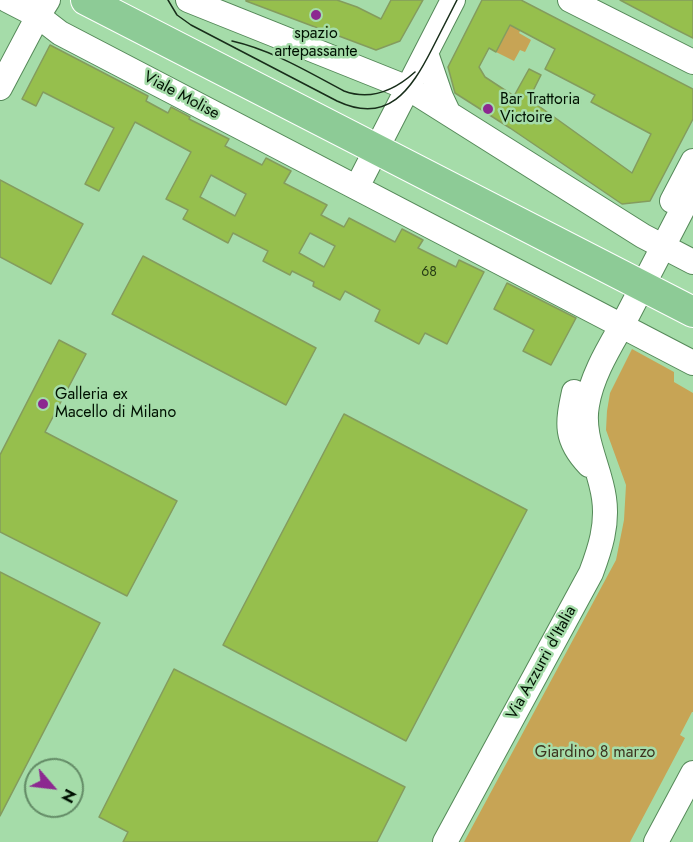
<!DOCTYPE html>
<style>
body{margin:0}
#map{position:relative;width:693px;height:842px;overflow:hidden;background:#a5dca9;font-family:Jost,sans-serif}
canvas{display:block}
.north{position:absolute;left:24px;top:758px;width:60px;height:60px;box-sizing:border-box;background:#a5dca9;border:2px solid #638b66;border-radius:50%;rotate:118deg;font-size:16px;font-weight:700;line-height:24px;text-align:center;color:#001102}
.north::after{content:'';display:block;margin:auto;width:21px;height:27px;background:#8c2990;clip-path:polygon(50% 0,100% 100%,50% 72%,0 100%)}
</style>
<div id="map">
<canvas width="693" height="842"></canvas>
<div class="north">N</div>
</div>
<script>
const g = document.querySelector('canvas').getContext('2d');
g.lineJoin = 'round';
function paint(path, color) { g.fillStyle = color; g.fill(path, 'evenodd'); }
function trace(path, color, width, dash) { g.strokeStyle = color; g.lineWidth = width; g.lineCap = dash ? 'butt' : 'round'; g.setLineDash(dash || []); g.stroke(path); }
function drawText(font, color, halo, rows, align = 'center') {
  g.font = font + ' Jost,sans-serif'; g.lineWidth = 5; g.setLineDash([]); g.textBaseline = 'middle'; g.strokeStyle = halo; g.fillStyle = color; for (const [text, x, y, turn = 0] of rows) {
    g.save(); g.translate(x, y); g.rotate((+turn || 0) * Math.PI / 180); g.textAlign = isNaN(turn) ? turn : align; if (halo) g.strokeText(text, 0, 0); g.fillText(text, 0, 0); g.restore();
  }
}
paint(new Path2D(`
 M529 13 519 33 531 40 525 52 520 50 514 61 496 52 512 22Z
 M632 349 674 372V382L693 393V712H692L680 735 685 738 630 842H464L616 560 624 520 626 485 606 430 607 411 610 393Z`), '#c7a455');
const building = new Path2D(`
 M246 0H337L357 7 381 19 391 0H423L400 41 376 50 246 1Z
 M482 0H521L693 89V119L650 201 622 204 510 128 455 93 448 67ZM510 25 555 49 545 69 595 95 591 102 651 134 632 173 529 99 541 75 529 69 514 96 485 77 479 67 489 48 496 52Z
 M620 0H693V38L673 28Z
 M50 45 148 96 146 101 168 113 171 107 190 117 189 119 229 139 225 146 262 165 266 158 291 171 284 183 327 205 321 215 344 227 349 218 395 242 402 229 423 240 418 248 456 267 459 260 484 272 447 344 425 333 419 344 375 321 380 310 345 291 340 300 313 286 314 282 292 271 290 275 263 261 268 251 233 233 228 243 183 219 188 210 166 199 191 152 135 122 99 191 85 184 114 128 43 92 36 106 22 99ZM211 175 246 194 235 216 200 197ZM310 233 335 246 324 267 299 253Z
 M0 180 83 224 51 284 0 257Z
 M143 256 316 348 286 405 112 314Z
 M507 283 576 318 551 365 523 351 534 330 494 309Z
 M59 340 86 354 45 432 177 501 127 596 0 532V455Z
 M344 414 527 510 406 741 223 645Z
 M0 572 100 623 0 816Z
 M174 669 405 787 377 842H123L128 832 99 817Z`);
paint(building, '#96bf4d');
trace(building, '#849c5e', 1.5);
const minor = new Path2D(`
 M7 0 38 16 60 33 693 363
 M188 0 408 88 643 236 693 262
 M570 0 693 62
 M426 53 441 97 449 114
 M0 88 38 16 48 0
 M357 187 453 0
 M672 201 693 161
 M574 392C567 424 565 440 589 465
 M445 842 591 573C600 549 608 525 604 498 600 467 581 438 587 405 592 374 611 345 626 318 648 275 671 232 693 189
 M656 842 693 773`);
const major = new Path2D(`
 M86 0 693 312`);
trace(minor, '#558959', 26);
trace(major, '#fff', 32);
trace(minor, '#fff', 24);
trace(major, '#8dcb96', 30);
trace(new Path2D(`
 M168 0 177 15 191 25 337 101C388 125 411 90 432 49 440 33 449 16 457 0
 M232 41C272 50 308 72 344 91 371 101 395 90 415 72`), '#182e1a', 1.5);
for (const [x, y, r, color] of [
 [316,15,6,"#8c2990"],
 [488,109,6,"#8c2990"],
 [43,404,6,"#8c2990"]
]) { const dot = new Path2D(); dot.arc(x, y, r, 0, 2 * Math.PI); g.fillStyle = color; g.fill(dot); trace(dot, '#a5dca9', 2); }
drawText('14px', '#263c15', null, [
 ["68",429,273]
]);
drawText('16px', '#001102', '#a5dca9', [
 ["spazio",316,34,"center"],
 ["artepassante",316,52,"center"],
 ["Bar Trattoria",500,100],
 ["Victoire",500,118],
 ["Galleria ex",55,395],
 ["Macello di Milano",55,413]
], 'left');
drawText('16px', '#001102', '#a5dca9', [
 ["Viale Molise",181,96,28],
 ["Via Azzurri d'Italia",542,663,-61]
]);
drawText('16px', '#3d331f', '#a5dca9', [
 ["Giardino 8 marzo",595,753]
]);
</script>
